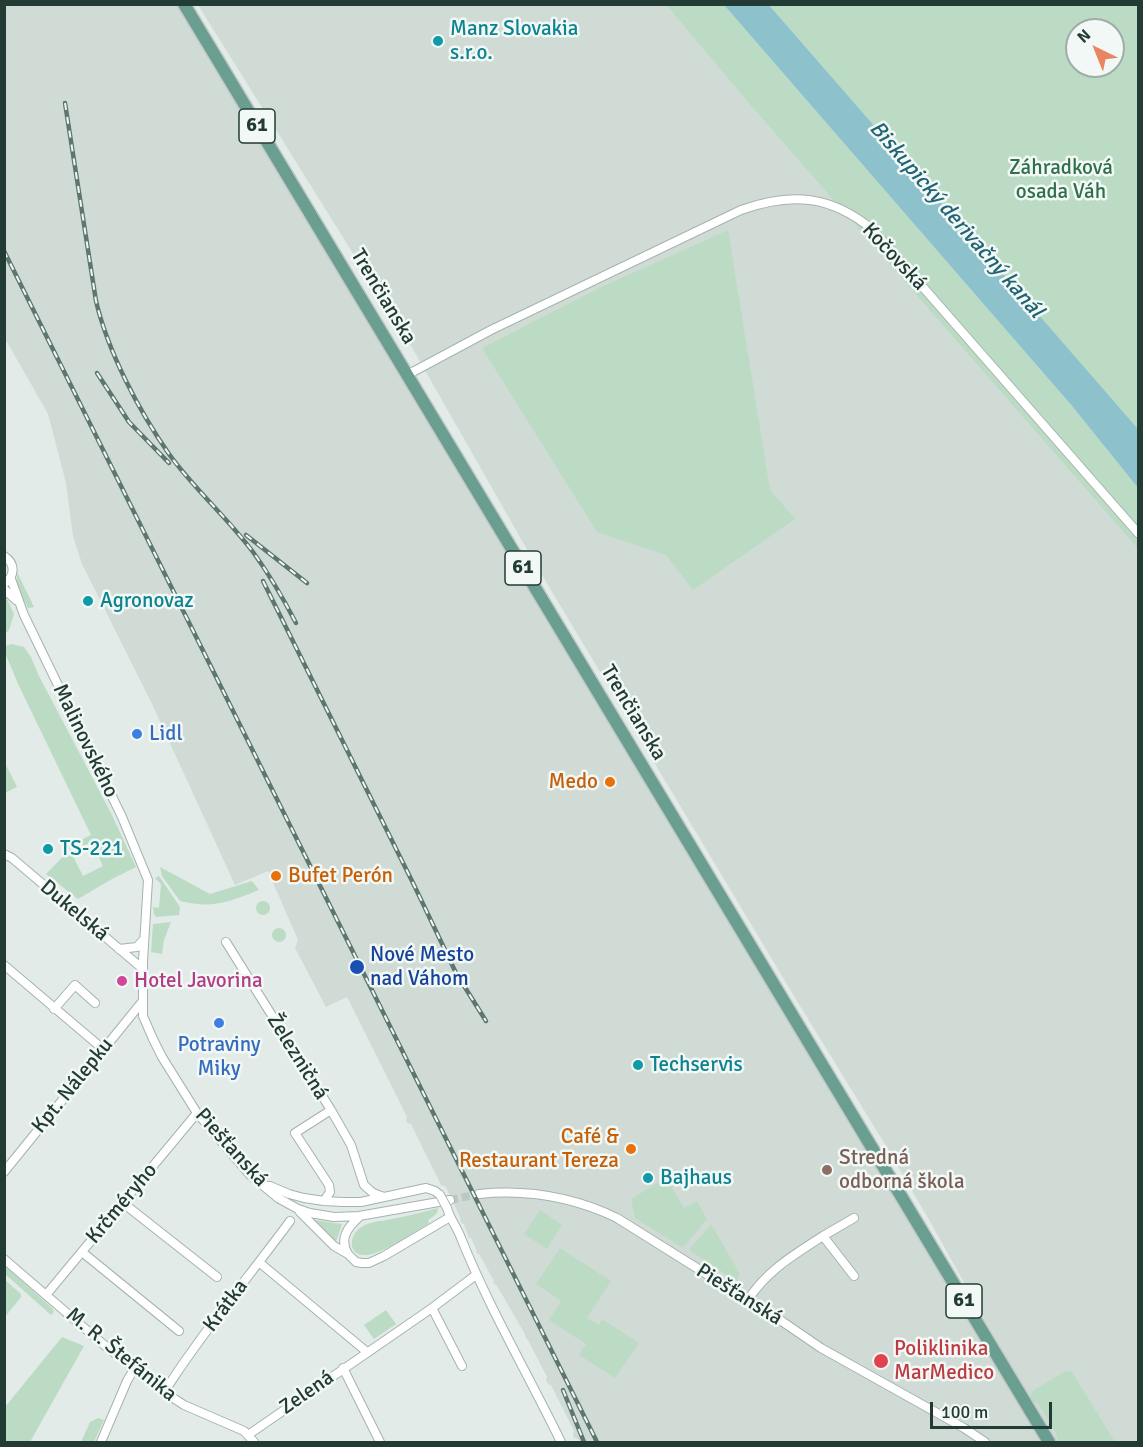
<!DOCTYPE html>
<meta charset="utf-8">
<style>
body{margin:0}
#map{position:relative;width:1143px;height:1447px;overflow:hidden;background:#e2ebe7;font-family:Signika,sans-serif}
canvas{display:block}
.frame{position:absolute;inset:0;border:6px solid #233b35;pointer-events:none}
.north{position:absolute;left:1065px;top:18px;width:60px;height:60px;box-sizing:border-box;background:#f2f8f5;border:2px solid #9faca8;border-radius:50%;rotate:317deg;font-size:16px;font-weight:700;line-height:24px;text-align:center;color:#233b35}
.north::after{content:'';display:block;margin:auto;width:21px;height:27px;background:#ea8561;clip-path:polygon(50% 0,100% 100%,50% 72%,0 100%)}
.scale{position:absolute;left:930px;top:1402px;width:122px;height:27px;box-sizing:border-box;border:3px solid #233b35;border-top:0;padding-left:8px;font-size:18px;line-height:21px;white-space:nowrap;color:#233b35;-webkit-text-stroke:4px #f2f8f5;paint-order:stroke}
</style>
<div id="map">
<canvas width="1143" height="1447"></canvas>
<div class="frame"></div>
<div class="north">N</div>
<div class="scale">100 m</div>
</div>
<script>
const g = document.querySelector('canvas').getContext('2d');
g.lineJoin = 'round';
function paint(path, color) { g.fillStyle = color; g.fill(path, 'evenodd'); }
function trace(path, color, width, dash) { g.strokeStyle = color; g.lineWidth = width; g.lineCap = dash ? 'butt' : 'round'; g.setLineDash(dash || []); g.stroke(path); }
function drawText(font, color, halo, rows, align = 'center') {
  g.font = font + ' Signika,sans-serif'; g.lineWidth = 5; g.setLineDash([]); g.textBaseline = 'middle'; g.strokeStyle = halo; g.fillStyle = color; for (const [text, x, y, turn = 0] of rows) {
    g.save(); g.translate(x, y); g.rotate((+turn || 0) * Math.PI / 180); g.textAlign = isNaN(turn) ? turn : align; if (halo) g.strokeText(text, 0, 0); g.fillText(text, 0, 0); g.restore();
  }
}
paint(new Path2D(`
 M5 5H179L884 1155 955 1277 1018 1380 932 1225 886 1146 797 1001 533 560 414 351 198 5H666L751 106 1138 549V1442H580L578 1439 574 1438 573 1434 574 1431 551 1385 548 1384 546 1380 547 1377 528 1340 526 1339 525 1334 497 1286 493 1283 494 1281 479 1254H477L476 1249 471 1238H469L464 1224 461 1223 460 1217 446 1187 441 1185 411 1124 407 1123 406 1120 407 1117 347 997 326 1007 295 948 298 940 268 871 235 885 152 704 82 564 73 536 66 483 48 414 7 342 5 343Z`), '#d0dbd6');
paint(new Path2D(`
 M666 5H724L1072 406 1138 488V549L751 106Z
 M769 5H1138V429L1090 375ZM1077 30H1113V66H1077Z
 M728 230 770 490 795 519 693 590 666 555 597 532 482 348 601 287Z
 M17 572 34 607 28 608C22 596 15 586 17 572Z
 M5 595 14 614 9 630 5 634Z
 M12 644 24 647 31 657 39 676 112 815 136 867 112 879 78 899 46 874 77 842 80 847 71 852 83 876 103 866 92 842 83 846 81 840 91 835 19 686 5 653V646Z
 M5 763 17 787 5 793 4 764Z
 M160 867 210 894 252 881 259 890C229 902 212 909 180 901L162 876Z
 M159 876 180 907 179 915 156 917 154 914 153 907 159 908 161 884 155 878Z
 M256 908a7 7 0 1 1 14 0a7 7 0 1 1-14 0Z
 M171 922 164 940 162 954 151 952 153 924Z
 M272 935a7 7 0 1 1 14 0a7 7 0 1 1-14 0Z
 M666 1178 684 1208 697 1201 707 1219 683 1248 635 1218 631 1199Z
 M438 1208C438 1214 433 1217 428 1220L429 1223C416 1231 382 1254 367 1255 347 1257 347 1233 365 1225 373 1221 384 1221 392 1219 408 1216 423 1212 438 1208Z
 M540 1210 562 1225 547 1249 524 1234Z
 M314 1220 342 1224 336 1242Z
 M711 1224 740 1274 736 1281 689 1250Z
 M560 1248 611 1281 587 1318 599 1325 602 1319 639 1343 615 1378 579 1355 586 1344 549 1320 561 1301 536 1284Z
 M5 1266 52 1308 54 1312 51 1315 5 1274Z
 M5 1280 21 1294V1297L5 1317Z
 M386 1310 396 1324 374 1339 364 1325Z
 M62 1337 84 1346 30 1442H5V1407Z
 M1066 1371 1072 1372 1115 1442H1058L1056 1433 1038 1404 1033 1402C1031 1397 1029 1394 1034 1390Z
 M98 1418 104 1420 94 1442H81L90 1422Z`), '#bcdbc5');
paint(new Path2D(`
 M724 5H769L1138 429V488L1072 406Z`), '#8dc2cd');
trace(new Path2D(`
 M450 1200 479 1194`), '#bcc8c3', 8, [8, 4]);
const street = new Path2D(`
 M407 375 491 330 741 210C791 192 831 195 873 230L1138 533
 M4 556C16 564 15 576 4 584
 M11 579 24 615 122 817 148 880 143 961V1016L153 1039 162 1057 197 1113 250 1175 278 1198 298 1209 310 1213 334 1217 359 1216 450 1200
 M4 589 16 600
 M4 854 12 858 143 969
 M226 942 331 1110 351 1145 364 1185 373 1193 384 1197
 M119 949 137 947 144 939
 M4 965 103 1049
 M54 1009 75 985 95 1003
 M4 1172 142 1002
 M265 1186H270L289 1194 304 1198 324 1201 343 1202H361L426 1188 435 1191 440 1195
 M479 1194C528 1189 573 1197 617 1218L783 1322 821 1348 964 1428 985 1442
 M324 1201 330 1192 329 1185 295 1133 331 1110
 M123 1203 217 1277
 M447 1208C450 1219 457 1227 461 1238 489 1308 528 1374 561 1442
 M300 1212 334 1246 348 1254 356 1262 362 1263H369L384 1256 450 1217
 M823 1236 854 1218
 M82 1252 179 1331
 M348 1254C339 1239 347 1228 359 1217
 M4 1259 103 1344 164 1392 184 1405 244 1431 254 1442
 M260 1263 367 1352
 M46 1295 197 1113
 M748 1300C766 1271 795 1254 823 1236L854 1276
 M432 1308 462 1366
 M343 1368 380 1442
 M164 1392C173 1379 181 1366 190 1354 222 1308 257 1266 290 1221
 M248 1435 432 1308 476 1275
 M101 1442 127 1381 134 1369`);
const primary = new Path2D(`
 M184 4 1049 1442`);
trace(street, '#a5b3ae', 10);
trace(primary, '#c1c8c6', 15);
trace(street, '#fff', 8);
trace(primary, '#699e91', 12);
const rail = new Path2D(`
 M65 103 96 301C108 352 139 411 169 454 194 489 227 517 253 552 269 574 283 598 296 623
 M4 251 597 1442
 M97 373 129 422 169 463
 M246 535 307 583
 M263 581 414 885 456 973 486 1021
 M563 1390 584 1442`);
trace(rail, '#5d7670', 4.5);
trace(rail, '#f2f8f5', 2, [7]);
const streetBridge = new Path2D(`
 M440 1195 447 1208`);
trace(streetBridge, '#a5b3ae', 10, []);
trace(streetBridge, '#fff', 8);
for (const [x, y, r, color] of [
 [438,41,6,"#0f9aa8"],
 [88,601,6,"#0f9aa8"],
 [137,734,6,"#3f7fe0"],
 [610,782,6,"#e8710a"],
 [48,849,6,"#0f9aa8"],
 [276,876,6,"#e8710a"],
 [357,967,8,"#1a4fb4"],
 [122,981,6,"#d1479c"],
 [219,1023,6,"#3f7fe0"],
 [638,1065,6,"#0f9aa8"],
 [631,1149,6,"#e8710a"],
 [827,1170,6,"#8d6e63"],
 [648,1178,6,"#0f9aa8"],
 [881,1361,8,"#e0444e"]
]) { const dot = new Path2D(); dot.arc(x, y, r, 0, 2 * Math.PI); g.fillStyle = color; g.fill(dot); trace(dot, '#f2f8f5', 2); }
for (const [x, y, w] of [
 [257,126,36],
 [523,568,36],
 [964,1301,36]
]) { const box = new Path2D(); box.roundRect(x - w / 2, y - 17, w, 34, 4.5); g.fillStyle = '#f2f8f5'; g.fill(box); trace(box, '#233b35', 1.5); }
drawText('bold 20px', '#233b35', null, [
 ["61",257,126],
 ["61",523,568],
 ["61",964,1301]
]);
drawText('21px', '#0d838f', '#f2f8f5', [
 ["Manz Slovakia",450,29],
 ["s.r.o.",450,53],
 ["Agronovaz",100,601],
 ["TS-221",60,849],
 ["Techservis",650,1065],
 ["Bajhaus",660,1178]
], 'left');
drawText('21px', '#2f6f49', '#f2f8f5', [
 ["Záhradková",1061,168],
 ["osada Váh",1061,192]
]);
drawText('21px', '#233b35', '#f2f8f5', [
 ["Kočovská",894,257,47],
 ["Trenčianska",383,297,59],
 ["Trenčianska",633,713,59],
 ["Malinovského",85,741,64],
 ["Dukelská",74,911,40],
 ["Železničná",297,1057,58],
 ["Kpt. Nálepku",73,1086,-51],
 ["Piešťanská",231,1148,48],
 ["Krčméryho",122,1204,-50],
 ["Piešťanská",739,1295,32],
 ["Krátka",226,1306,-53],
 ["M. R. Štefánika",121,1355,39],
 ["Zelená",307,1393,-35]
]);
drawText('21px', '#366cbe', '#f2f8f5', [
 ["Lidl",149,734],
 ["Potraviny",219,1045,"center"],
 ["Miky",219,1069,"center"]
], 'left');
drawText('21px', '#c56008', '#f2f8f5', [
 ["Medo",598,782],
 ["Bufet Perón",288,876,"left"],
 ["Café &",619,1137],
 ["Restaurant Tereza",619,1161]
], 'right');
drawText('21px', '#164399', '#f2f8f5', [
 ["Nové Mesto",370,955],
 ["nad Váhom",370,979]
], 'left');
drawText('21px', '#b23c85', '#f2f8f5', [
 ["Hotel Javorina",134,981]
], 'left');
drawText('21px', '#785e54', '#f2f8f5', [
 ["Stredná",839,1158],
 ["odborná škola",839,1182]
], 'left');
drawText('21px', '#be3a42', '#f2f8f5', [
 ["Poliklinika",894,1349],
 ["MarMedico",894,1373]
], 'left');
drawText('italic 22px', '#206473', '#f2f8f5', [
 ["Biskupický derivačný kanál",956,220,49]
]);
</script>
